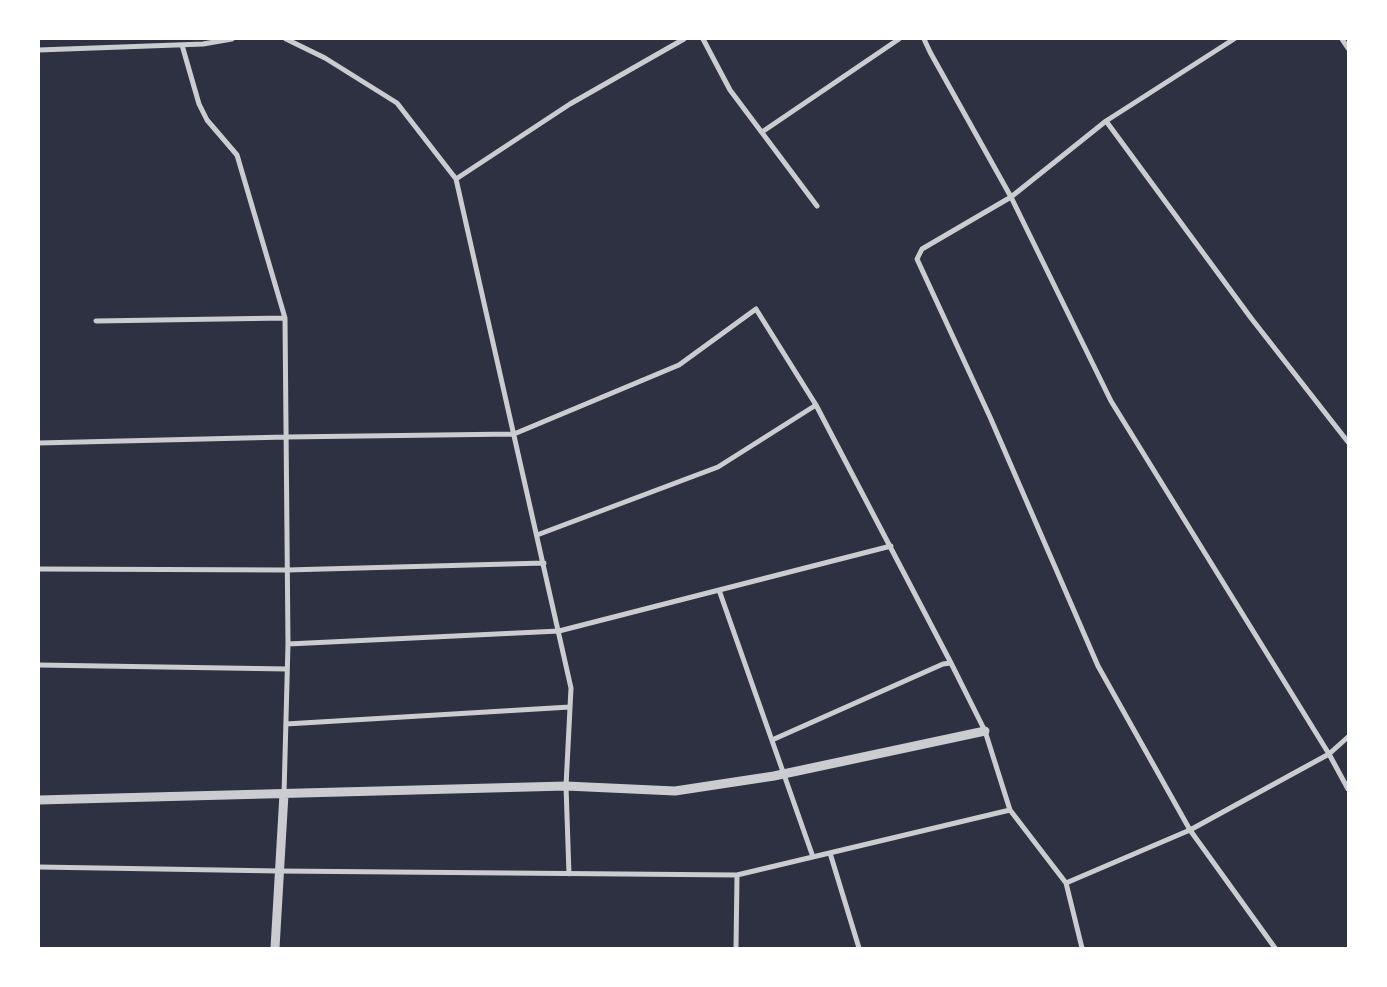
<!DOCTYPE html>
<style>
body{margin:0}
#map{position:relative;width:1387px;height:987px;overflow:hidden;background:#2d3142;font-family:Montserrat,sans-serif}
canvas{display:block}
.frame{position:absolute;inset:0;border:40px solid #fff;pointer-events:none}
</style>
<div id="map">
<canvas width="1387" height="987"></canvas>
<div class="frame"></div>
</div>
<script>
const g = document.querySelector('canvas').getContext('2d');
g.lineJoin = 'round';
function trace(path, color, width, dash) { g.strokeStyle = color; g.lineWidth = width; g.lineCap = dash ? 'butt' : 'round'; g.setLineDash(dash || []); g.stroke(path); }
trace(new Path2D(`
 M286 39 325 58 397 103 456 179 571 688 566 786 569 874
 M703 39 730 90 817 206
 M924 39 930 52 1011 197 1111 401 1329 754 1348 789
 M1234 39 1106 121 1011 197 922 249 917 259 990 417 1098 666 1190 830 1275 948
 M1342 39 1348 48
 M182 45 199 104 207 120 237 155 285 318 288 644 284 794
 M39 50 203 44 232 39
 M1106 121 1251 318 1348 442
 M762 132 899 39
 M456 179 570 104 684 39
 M96 321 285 318
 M39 443 286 437 514 434 679 365 756 309 816 405 951 663 985 731 1010 810 1066 883 1082 948
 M537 535 718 467 816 405
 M39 569 287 570 544 563
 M719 590 813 857
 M288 644 559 631 891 546
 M39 665 287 669
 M286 724 570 707
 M772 740 943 664 951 663
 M830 853 859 948
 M39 867 279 871 737 875 1010 810
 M1066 883 1190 830 1329 754 1348 737
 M736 948 737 875`), '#caccd0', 5);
trace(new Path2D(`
 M39 800 566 786 675 791 774 776 985 731
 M275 948 284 794`), '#caccd0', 9);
</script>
